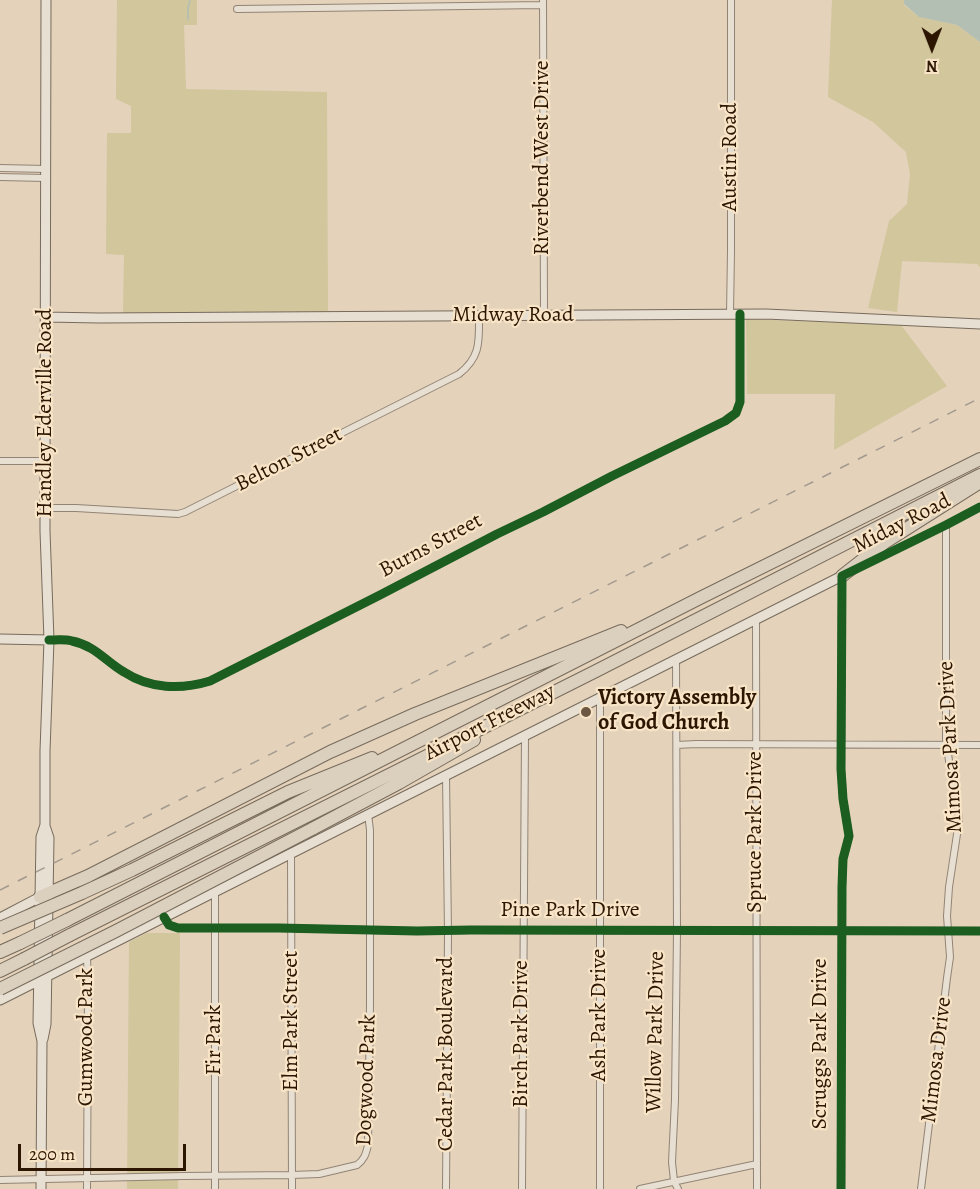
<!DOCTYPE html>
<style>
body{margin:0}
#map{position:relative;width:980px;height:1189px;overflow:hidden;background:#e4d2ba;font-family:Alegreya,serif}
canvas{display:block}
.north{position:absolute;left:902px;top:18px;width:60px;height:60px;-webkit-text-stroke:4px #f8e4c6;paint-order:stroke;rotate:180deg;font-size:16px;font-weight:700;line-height:24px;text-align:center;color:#2c1602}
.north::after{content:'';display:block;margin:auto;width:21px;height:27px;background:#2c1602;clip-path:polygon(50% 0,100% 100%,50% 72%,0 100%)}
.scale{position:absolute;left:18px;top:1144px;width:168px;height:27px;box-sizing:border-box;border:3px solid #2c1602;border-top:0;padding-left:8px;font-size:18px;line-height:21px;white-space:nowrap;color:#2c1602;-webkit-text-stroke:4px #f8e4c6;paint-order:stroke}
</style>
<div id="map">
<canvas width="980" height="1189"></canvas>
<div class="north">N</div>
<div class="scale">200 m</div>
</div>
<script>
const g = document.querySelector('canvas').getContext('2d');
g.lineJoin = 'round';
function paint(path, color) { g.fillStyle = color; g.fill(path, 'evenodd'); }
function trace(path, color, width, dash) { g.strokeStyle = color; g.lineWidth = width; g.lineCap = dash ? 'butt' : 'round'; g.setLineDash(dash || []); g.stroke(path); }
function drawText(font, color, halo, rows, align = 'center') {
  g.font = font + ' Alegreya,serif'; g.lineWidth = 4.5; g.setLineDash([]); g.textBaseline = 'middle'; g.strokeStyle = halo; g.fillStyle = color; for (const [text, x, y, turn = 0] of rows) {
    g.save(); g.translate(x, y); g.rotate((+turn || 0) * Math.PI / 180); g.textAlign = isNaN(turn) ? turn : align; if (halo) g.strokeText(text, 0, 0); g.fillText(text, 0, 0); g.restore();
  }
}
paint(new Path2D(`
 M117 0H197V25H184L186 89 327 92 328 312 123 313 124 255 106 254 107 133H131V106L116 99Z
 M832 0H904V5L919 17 957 25 980 42V267L977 264 902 261 897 312 868 308 889 221 907 204 910 174 906 152 873 122 828 97Z
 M746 319 901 325 947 386 834 450 835 394H747Z
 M147 933H180L178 1189H127L129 942Z`), '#d1c69c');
paint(new Path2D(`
 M904 0H980V42L957 25 919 17 904 4Z`), '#b4bfb4');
trace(new Path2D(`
 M188 20V8L190 0`), '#b4bfb4', 1.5);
const minor = new Path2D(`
 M543 0 544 316
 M237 9 543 5
 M0 168 46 169
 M0 177 46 178
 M730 314 731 251V0
 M0 461H45
 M45 508H76L178 514 185 512 459 374C481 357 479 341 479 316
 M861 566 946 525 980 507
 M756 619 757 1189
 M49 640C56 640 65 639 72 641 96 646 105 661 124 672 150 689 181 690 210 681L380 595 497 534 543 512 612 476 725 421 736 413 740 402V314
 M676 659 677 931 675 1100 672 1162 674 1181 678 1189
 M677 745 696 744 980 745
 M291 853 292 1189
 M215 892V1189
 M164 917 169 925 178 928H279L417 931 471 930 980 931
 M87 956 88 991 87 1189
 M0 1180 183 1176 292 1175 319 1174 357 1165C364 1160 366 1154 368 1145L370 1004V830L368 814
 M446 1189 448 933 446 775
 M522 1189 525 736
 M600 1189V698
 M640 1189 757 1164
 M841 1189 842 887 843 859 849 836 843 799 841 769 842 576
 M921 1189 947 978 950 957 947 916 949 887 959 821 957 800 949 761 946 739V525`);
const secondary = new Path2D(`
 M46 317 99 318 766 314 980 324
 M0 639 49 640
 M0 918 40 897
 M0 1000 842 576
 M43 1039 46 1024 49 838 45 826
 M41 1189 42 1041 38 1023 41 837 45 825V751L49 640 45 531V461L46 0`);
const motorway = new Path2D(`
 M842 576 884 543 977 484
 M312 829 399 783 474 740
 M82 893 132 870 288 792 372 758
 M40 897 88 876 330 752 415 714 621 631
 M67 920 702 597 980 459
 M70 935 596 671 980 475
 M0 952 20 943
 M0 971 24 959`);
trace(minor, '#928475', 8);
trace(secondary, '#776b5c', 11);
trace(motorway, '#776b5c', 14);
trace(minor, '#e7dfd2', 6);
trace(secondary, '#e7dfd2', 9);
trace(motorway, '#dbcfbd', 12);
trace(new Path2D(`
 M0 890 980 398`), '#a39a8f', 1.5, [10, 10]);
const motorwayBridge = new Path2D(`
 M0 928 82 893
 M20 943 67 920
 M24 959 70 935
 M0 989 116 931 312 829`);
trace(motorwayBridge, '#776b5c', 14, []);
trace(motorwayBridge, '#dbcfbd', 12);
trace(new Path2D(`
 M49 640C56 640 65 639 72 641 96 646 105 661 124 672 150 689 181 690 210 681L380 595 497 534 543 512 612 476 725 421 736 413 740 402V314
 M164 917 169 925 178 928H279L417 931 471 930 980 931
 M841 1189 842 887 843 859 849 836 843 799 841 769 842 576 946 525 980 507`), '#1b5e20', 9);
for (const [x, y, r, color] of [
 [586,712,6,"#6c5842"]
]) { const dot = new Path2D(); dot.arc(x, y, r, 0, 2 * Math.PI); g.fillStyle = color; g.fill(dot); trace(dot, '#f8e4c6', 2); }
drawText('22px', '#2c1602', '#f8e4c6', [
 ["Austin Road",731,157,-90],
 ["Riverbend West Drive",543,158,-90],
 ["Midway Road",513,316],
 ["Handley Ederville Road",46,413,-90],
 ["Belton Street",289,460,-27],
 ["Miday Road",902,524,-27],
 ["Burns Street",431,546,-28],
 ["Airport Freeway",490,723,-27],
 ["Mimosa Park Drive",951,747,-93],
 ["Spruce Park Drive",756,832,-90],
 ["Pine Park Drive",570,911],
 ["Ash Park Drive",600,1015,-90],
 ["Elm Park Street",292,1021,-90],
 ["Willow Park Drive",656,1032,-89],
 ["Birch Park Drive",522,1034,-90],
 ["Gumwood Park",87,1037,-90],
 ["Fir Park",215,1040,-90],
 ["Scruggs Park Drive",821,1044,-90],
 ["Cedar Park Boulevard",447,1054,-90],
 ["Mimosa Drive",937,1060,-83],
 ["Dogwood Park",367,1080,-88]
]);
drawText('bold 22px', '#2c1602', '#f8e4c6', [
 ["Victory Assembly",598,699],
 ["of God Church",598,724]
], 'left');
</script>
